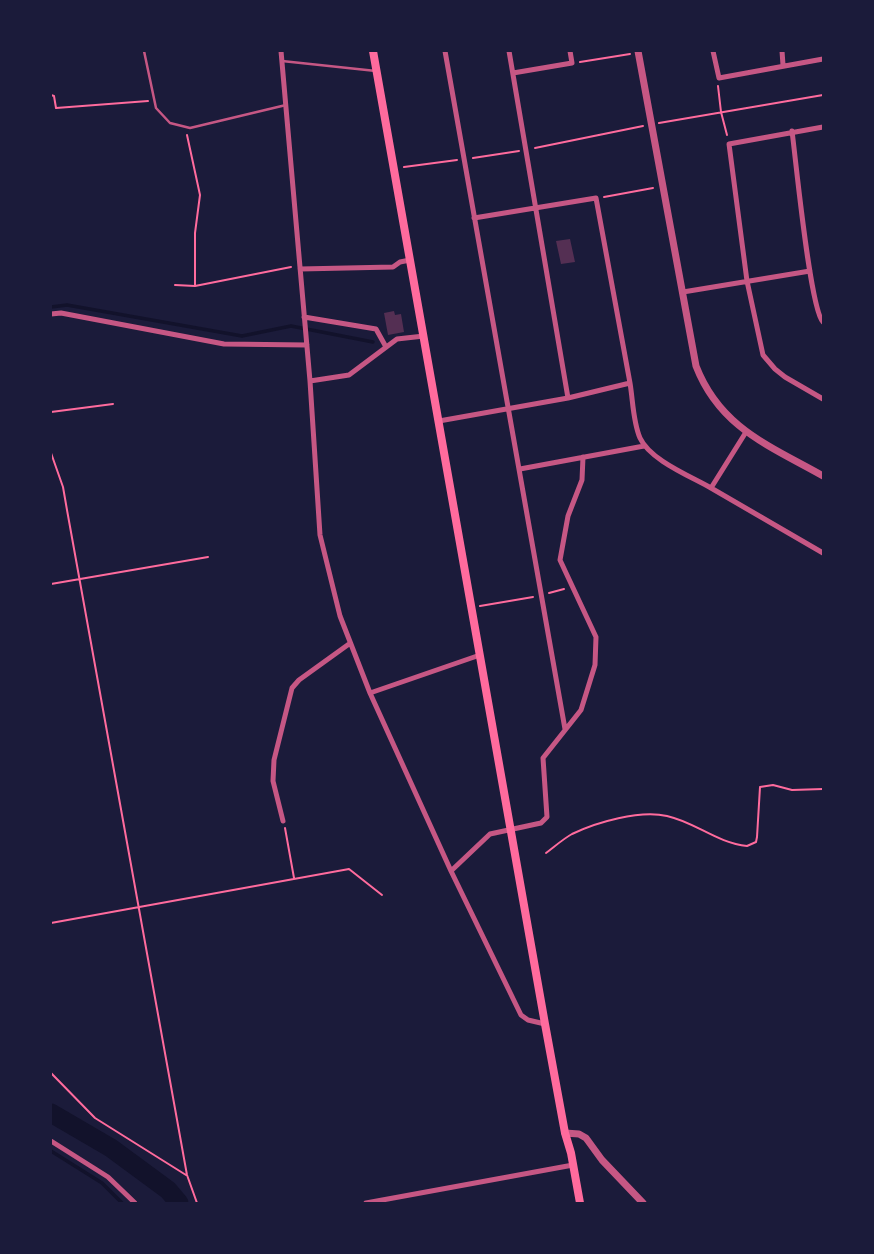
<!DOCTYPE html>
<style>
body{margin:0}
#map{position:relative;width:874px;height:1254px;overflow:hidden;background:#1b1b3a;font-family:Mulish,sans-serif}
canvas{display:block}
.frame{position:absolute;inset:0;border:52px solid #1b1b3a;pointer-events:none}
</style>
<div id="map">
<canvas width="874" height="1254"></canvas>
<div class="frame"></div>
</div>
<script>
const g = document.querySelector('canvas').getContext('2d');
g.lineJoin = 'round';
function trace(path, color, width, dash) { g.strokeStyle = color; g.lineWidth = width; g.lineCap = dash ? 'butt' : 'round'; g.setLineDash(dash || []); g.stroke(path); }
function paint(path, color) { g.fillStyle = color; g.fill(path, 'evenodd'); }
trace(new Path2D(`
 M51 307 67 305 242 336 291 326 373 342
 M51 1151 102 1183 122 1203`), '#12122b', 3.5);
trace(new Path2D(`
 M51 1113 111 1148 168 1190 179 1203`), '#12122b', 19);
paint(new Path2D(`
 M570 239 575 262 561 264 556 241Z
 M394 311 395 315 401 314 404 332 388 335 384 313Z`), '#542f53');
trace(new Path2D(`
 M580 62 630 54
 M718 86 721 112 727 135
 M51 95 54 96 56 108 148 101
 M659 123 823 95
 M187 135 200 195 195 233V286
 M535 148 643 126
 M473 158 519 151
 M404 167 457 160
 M604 197 653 188
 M175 285 195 286 291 267
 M51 412 113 404
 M51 453 63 487 67 510 187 1175 197 1203
 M51 584 208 557
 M549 593 564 589
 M480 606 533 597
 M285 828 294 878
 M546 853C554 847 563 839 572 834 597 822 639 810 667 816 695 822 717 843 747 846L756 842 757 837 760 787 773 785 792 790 823 789
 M51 923 349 869 382 895
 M51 1073 95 1118 186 1175`), '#ff6b9d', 2);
trace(new Path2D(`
 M144 51 156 108 170 123 190 128 286 105
 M282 61 376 71`), '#c65784', 2.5);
trace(new Path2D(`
 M281 51 310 381 320 535 340 616 370 693 451 871 521 1015 528 1020 545 1024
 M445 51 565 729
 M509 51 568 398
 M713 51 719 78 823 59
 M782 51 783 65
 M513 73 572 63 570 51
 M823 127 729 144 747 281 763 355 775 369 785 377 823 399
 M792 131C796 161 810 309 823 322
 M474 218 596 198 630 383
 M300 269 393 267 400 262 410 260
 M683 292 810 271
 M51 314 61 313 224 344 307 345
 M304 317 376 329 386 347
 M310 381 349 375 397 339 424 336
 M439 421 568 398 630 383C633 401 633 422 640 438 650 460 690 476 711 488L746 432
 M520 469 644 446
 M711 488 823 553
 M370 693 480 655
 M283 821 273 781 274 760 292 688 299 680 349 644
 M451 871 490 834 541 823 547 817 543 758 581 710 595 665 596 637 560 560 568 516 582 480 583 457
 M51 1141 108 1177 135 1203
 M366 1203 573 1165`), '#c65784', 5);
trace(new Path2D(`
 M638 51 696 366C720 428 770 446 823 476
 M565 1133 579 1134 586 1138 602 1160 643 1203`), '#c65784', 7);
trace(new Path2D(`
 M373 51 545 1024 565 1133 571 1153 580 1203`), '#ff6b9d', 8);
</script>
